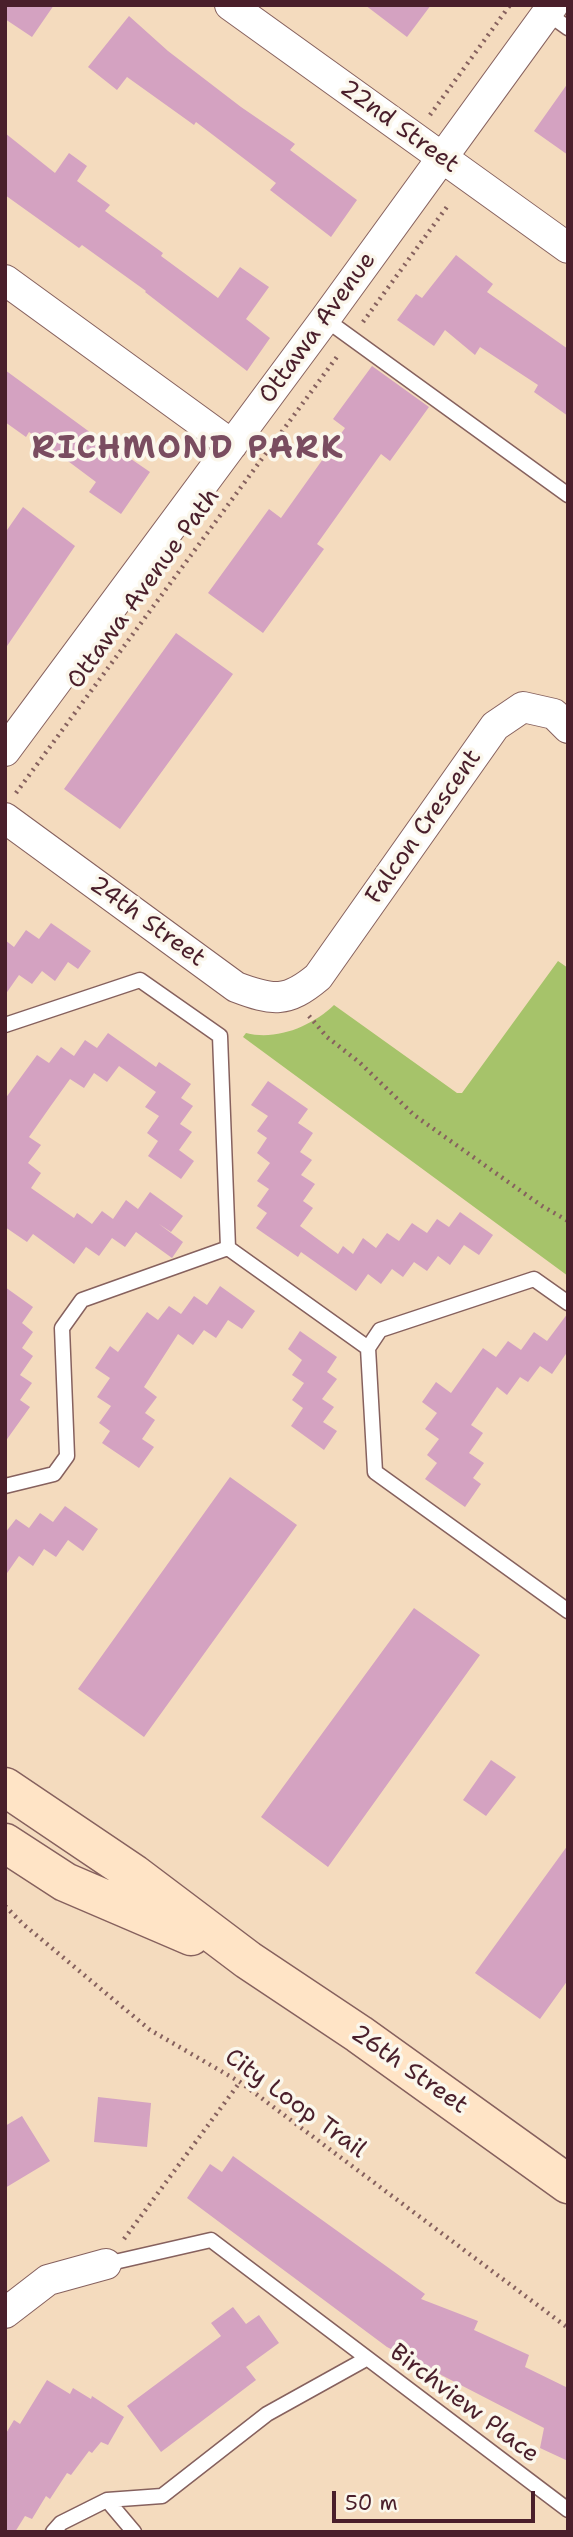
<!DOCTYPE html>
<style>
body{margin:0}
#map{position:relative;width:573px;height:2537px;overflow:hidden;background:#f4dbbe;font-family:"Shantell Sans",sans-serif}
canvas{display:block}
.frame{position:absolute;inset:0;border:7px solid #4a1f2b;pointer-events:none}
.scale{position:absolute;left:332px;top:2491px;width:203px;height:32px;box-sizing:border-box;border:4px solid #4a1f2b;border-top:0;padding-left:9px;font-size:21px;line-height:24px;white-space:nowrap;color:#4a1f2b;-webkit-text-stroke:5px #fbf7ec;paint-order:stroke}
</style>
<div id="map">
<canvas width="573" height="2537"></canvas>
<div class="frame"></div>
<div class="scale">50 m</div>
</div>
<script>
const g = document.querySelector('canvas').getContext('2d');
g.lineJoin = 'round';
function paint(path, color) { g.fillStyle = color; g.fill(path, 'evenodd'); }
function trace(path, color, width, dash) { g.strokeStyle = color; g.lineWidth = width; g.lineCap = dash ? 'butt' : 'round'; g.setLineDash(dash || []); g.stroke(path); }
function drawText(font, color, halo, rows, align = 'center') {
  g.font = font + ' "Shantell Sans",sans-serif'; g.lineWidth = 7; g.setLineDash([]); g.textBaseline = 'middle'; g.strokeStyle = halo; g.fillStyle = color; for (const [text, x, y, turn = 0] of rows) {
    g.save(); g.translate(x, y); g.rotate((+turn || 0) * Math.PI / 180); g.textAlign = isNaN(turn) ? turn : align; if (halo) g.strokeText(text, 0, 0); g.fillText(text, 0, 0); g.restore();
  }
}
paint(new Path2D(`
 M558 961 568 968V1276L243 1037 246 1033C277 1041 312 1026 334 1005L457 1093H462Z`), '#a6c36a');
paint(new Path2D(`
 M5 5H54L32 37 5 19Z
 M365 5H431L407 37Z
 M129 16 168 51 241 107 295 144 290 150 357 200 331 237 270 190 276 183 196 122 194 125 127 77 117 90 88 67Z
 M568 83V155L534 131Z
 M5 133 55 173 69 153 87 166 77 181 110 205 105 211 163 253 161 256 218 298 240 267 269 287 246 319 270 338 247 371 145 292 146 291 82 245 79 248 5 195Z
 M456 255 493 284 487 292 568 349V416L534 392 538 385 480 347 475 355 445 330 434 346 397 320 416 294 422 298Z
 M372 366 429 407 390 461 381 454 317 544 324 549 263 633 208 593 269 509 281 518 345 428 333 419Z
 M5 370 117 452 118 450 150 472 121 514 89 492 96 482 29 432 26 437 5 422Z
 M23 507 75 546 5 649V533Z
 M176 633 233 674 120 829 64 789Z
 M51 923 91 951 78 969 68 962 55 981 42 971 32 984 19 975 5 995V940L14 947 26 930 39 939Z
 M108 1033 156 1067 159 1062 191 1084 181 1098 193 1106 180 1124 192 1132 179 1150 194 1161 181 1179 148 1156 158 1141 147 1133 159 1116 145 1107 156 1092 119 1066 107 1082 94 1073 84 1088 70 1079 50 1107 29 1137 41 1145 28 1163 41 1173 31 1188 74 1218 77 1213 92 1224 102 1211 113 1219 126 1200 138 1209 150 1192 183 1216 171 1232 159 1224 183 1242 172 1258 136 1232 125 1247 112 1238 99 1256 86 1247 74 1264 33 1234 27 1242 5 1227V1099L37 1055 49 1063 61 1047 74 1056 85 1040 97 1048Z
 M268 1081 308 1109 298 1123 313 1133 300 1152 312 1160 301 1175 315 1184 303 1201 313 1208 300 1226 338 1254 343 1246 353 1254 363 1238 376 1248 387 1233 399 1241 412 1223 427 1233 437 1219 449 1227 460 1212 493 1235 479 1255 464 1245 450 1265 438 1256 427 1271 414 1262 403 1277 392 1269 381 1284 368 1274 356 1291 301 1252 298 1257 256 1228 267 1213 257 1206 269 1189 257 1181 270 1163 257 1153 267 1138 257 1131 268 1116 251 1105Z
 M220 1286 255 1311 242 1329 228 1320 216 1338 204 1330 193 1345 178 1334 144 1387 157 1397 145 1413 155 1420 142 1439 154 1447 139 1468 102 1443 110 1431 99 1423 111 1406 97 1397 110 1378 95 1368 110 1346 118 1352 147 1312 158 1320 169 1306 181 1314 194 1296 207 1305Z
 M5 1287 33 1307 22 1323 33 1332 22 1348 33 1356 20 1375 32 1383 20 1400 30 1407 5 1442Z
 M568 1313V1351L552 1374 540 1366 528 1382 520 1377 507 1395 497 1387 471 1425 483 1433 469 1453 484 1463 473 1478 481 1484 465 1507 425 1479 437 1463 427 1455 439 1439 425 1429 437 1413 422 1402 436 1382 451 1393 483 1348 496 1357 508 1341 521 1350 534 1332 547 1341Z
 M300 1331 337 1357 327 1372 337 1379 322 1399 334 1407 323 1422 337 1431 324 1450 291 1426 303 1408 292 1400 304 1383 292 1375 302 1360 288 1349Z
 M230 1477 297 1525 144 1737 78 1689Z
 M65 1506 98 1529 83 1551 68 1540 56 1557 44 1549 33 1566 19 1556 5 1576V1533L16 1519 29 1528 40 1513 53 1522Z
 M414 1608 480 1655 328 1867 261 1817Z
 M491 1760 516 1777 486 1816 463 1800Z
 M568 1845V1980L540 2019 475 1973Z
 M98 2097 151 2103 147 2147 94 2142Z
 M22 2116 50 2161 5 2188V2126Z
 M233 2156 425 2294 421 2299 478 2321 474 2330 529 2355 525 2367 568 2388V2461L540 2448 544 2428 387 2347 187 2198 210 2164 222 2172Z
 M233 2307 246 2324 259 2315 279 2343 246 2367 256 2380 161 2452 127 2406 221 2336 211 2323Z
 M47 2380 70 2394 73 2388 91 2399 92 2396 124 2417 108 2445 101 2442 92 2453 89 2451 71 2475 67 2473 50 2499 46 2496 32 2519 25 2516 15 2532H5V2435L14 2420 20 2424Z`), '#d4a2c1');
const lane = new Path2D(`
 M547 13 568 28
 M325 319 568 495
 M5 1025 140 980 220 1036 228 1248 82 1300 62 1328 67 1456 54 1474 5 1486
 M228 1248 368 1348
 M568 1303 534 1279 380 1330 368 1348 375 1472 568 1611
 M106 2264 211 2240 568 2510
 M107 2500 134 2532
 M53 2532 61 2523 107 2500 162 2496 267 2414 366 2359`);
const street = new Path2D(`
 M230 5 568 248
 M5 280 232 445
 M5 751 325 319 553 5
 M5 818 236 987C273 1001 287 1003 318 977L495 726 523 707 554 714 568 728
 M5 2313 48 2280 106 2264`);
const secondary = new Path2D(`
 M5 1787 134 1874 248 1960 359 2034 568 2184
 M5 1843 65 1882 191 1936`);
trace(lane, '#86615e', 17);
trace(street, '#86615e', 32);
trace(secondary, '#86615e', 41);
trace(new Path2D(`
 M430 115 510 5
 M363 322 449 204
 M16 793 339 354
 M309 1016 327 1037 359 1062 414 1115 542 1206 568 1221
 M5 1906 23 1924 150 2030 240 2082 568 2328
 M124 2239 240 2082`), '#86615e', 4.5, [2, 5]);
trace(lane, '#fff', 14);
trace(street, '#fff', 30);
trace(secondary, '#ffe4c6', 38);
drawText('24px', '#4a1f2b', '#fbf7ec', [
 ["22nd Street",399,127,36],
 ["Ottawa Avenue",318,328,-54],
 ["Ottawa Avenue Path",144,589,-54],
 ["Falcon Crescent",424,827,-55],
 ["24th Street",147,922,36],
 ["26th Street",409,2070,35],
 ["City Loop Trail",295,2104,36],
 ["Birchview Place",464,2404,37]
]);
g.letterSpacing = '2px';
drawText('bold 32px', '#7a4d60', '#fbf7ec', [
 ["RICHMOND PARK",188,450]
]);
g.letterSpacing = '0px';
</script>
